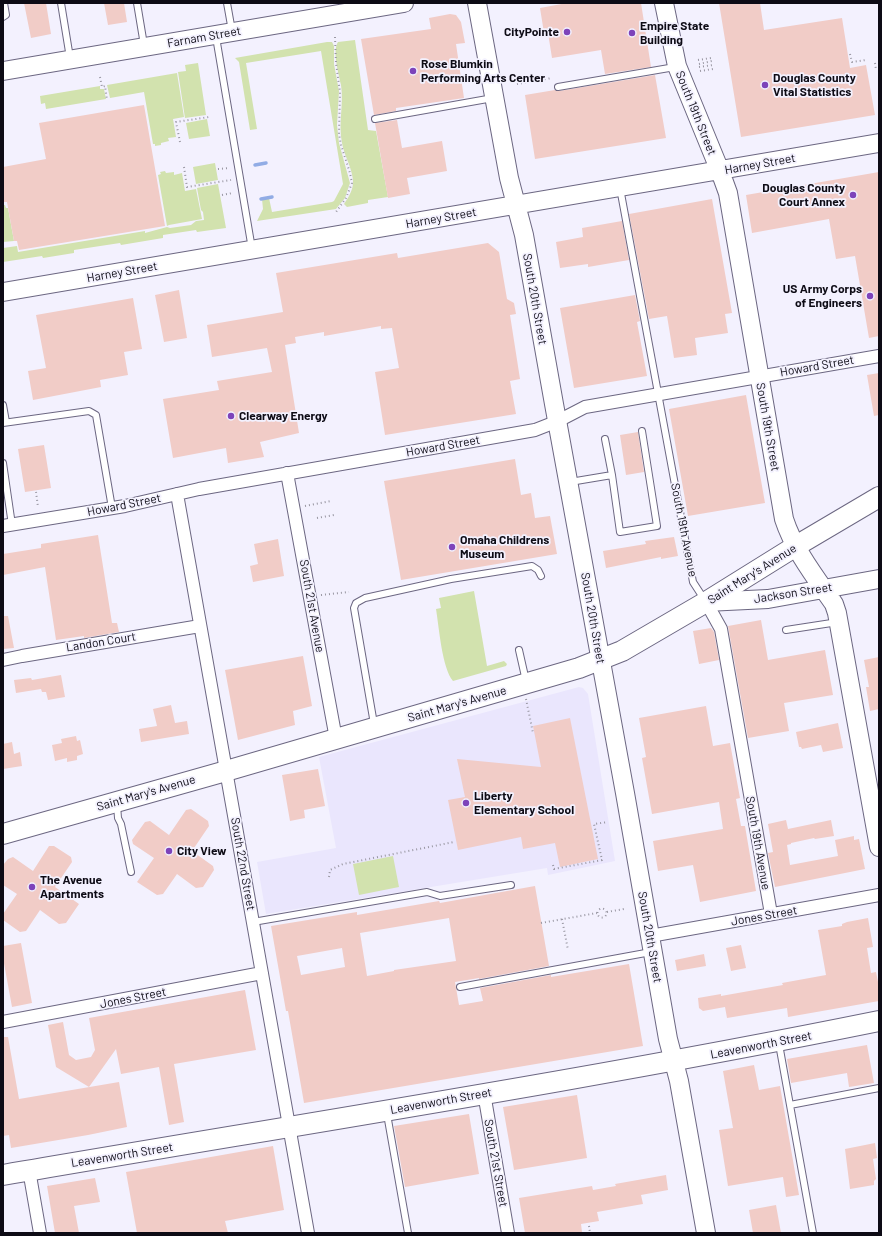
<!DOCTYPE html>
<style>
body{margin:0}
#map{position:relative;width:882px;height:1236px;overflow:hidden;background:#f3f1fe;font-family:Barlow,sans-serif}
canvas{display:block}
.frame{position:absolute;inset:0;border:4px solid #0d0b15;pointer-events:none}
</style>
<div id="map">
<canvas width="882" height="1236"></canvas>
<div class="frame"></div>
</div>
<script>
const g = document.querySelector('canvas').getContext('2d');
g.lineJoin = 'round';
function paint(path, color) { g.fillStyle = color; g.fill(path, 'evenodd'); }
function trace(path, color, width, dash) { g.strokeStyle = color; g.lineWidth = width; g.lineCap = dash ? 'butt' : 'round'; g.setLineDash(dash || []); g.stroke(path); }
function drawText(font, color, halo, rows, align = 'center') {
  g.font = font + ' Barlow,sans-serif'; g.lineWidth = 3.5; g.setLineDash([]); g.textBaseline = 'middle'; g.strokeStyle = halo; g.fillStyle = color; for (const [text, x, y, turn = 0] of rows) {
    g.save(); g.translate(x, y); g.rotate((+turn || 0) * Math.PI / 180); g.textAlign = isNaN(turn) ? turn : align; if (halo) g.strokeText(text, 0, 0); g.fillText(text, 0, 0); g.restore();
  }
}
paint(new Path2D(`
 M579 687 583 688 588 694 615 861 548 875 547 868 266 914 257 862 336 848 319 757Z`), '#eae6fd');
paint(new Path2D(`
 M355 40 368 130 376 131 388 197 368 200V203L347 207 344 204C348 198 352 192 353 184 354 171 344 156 342 143 338 123 344 104 341 85 339 75 332 51 338 42Z
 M327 42H332L334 46V64L339 91 337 125 339 143 350 183 345 198 336 209 257 221 263 209 262 199 269 198 272 212 332 202 334 201 343 184 321 51 246 63 257 129 250 130 239 62 235 58Z
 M198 63 206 115 185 118 178 72 186 71 185 65Z
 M177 73 184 117 173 119 176 137 168 138 169 141 161 143V145L155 146V144H153L144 92 110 98 107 85Z
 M100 86V89H104L106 99 46 109 45 103 41 104 40 96Z
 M207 119 210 136 189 139 186 123Z
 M215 163 218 180 196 184 193 167Z
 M165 171 166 173 174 172V175L182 173 185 191 196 189 202 219 169 225 167 226 158 175 161 174 160 172Z
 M218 184 226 228 197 232 196 230 163 235V238L121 245 120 243 74 250V253L43 258 42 256 3 262V248L17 246 18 252 145 231V233L167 227 170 228 191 225 196 221 204 220 203 212 201 210 197 188Z
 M3 205H5L6 208H8L14 241 3 242Z
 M474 591 487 666 504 661 507 664 506 666 453 681C442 668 439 627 436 609L441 608 439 598Z
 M393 856 399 887 359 895 353 864Z`), '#d2e2ae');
trace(new Path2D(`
 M255 165 266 163
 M261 199 272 197`), '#91ace5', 3.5);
paint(new Path2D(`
 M24 3H46L51 34 31 38Z
 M104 3H124L127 22 108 25Z
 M567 3H641L651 67 605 74 601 50 552 58 548 33H544L540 8Z
 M719 3H760L764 30 842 18 850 68 866 65 875 115 741 137Z
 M450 14 456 15 461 22 465 43 456 44 464 98 396 108V111L374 115 361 39 431 29 429 18Z
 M655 75 666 138 535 159 525 95 555 90 559 91Z
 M144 105 165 226 19 250 17 241H14L7 202H3V167L46 159 39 123Z
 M397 120 402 148 442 141 447 171 407 178 410 194 388 198 375 123Z
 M879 172V336L869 338 855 256 836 259 829 219 752 233 746 195Z
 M712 199 732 313 725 314 728 333 695 338 697 355 674 358 667 316 649 319 629 214Z
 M622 221 629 260 588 267V264L560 268 556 242 583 237 582 228Z
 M488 243 499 252 507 299 514 303 516 314 510 315 520 379 510 381 516 414 385 435 375 372 399 368 392 328 381 329V326L324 336V332L295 337 296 343 285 345 299 433 260 442 264 457 228 463 226 448 173 458 163 399 219 390 217 381 272 372 267 348 212 357 207 325 283 312 276 273 397 253 398 258Z
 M179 290 187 338 164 342 155 295Z
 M635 295 640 321 637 322 647 376 574 388 560 308Z
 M133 298 142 349 124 352 128 375 100 380 101 387 33 400 28 371 46 368 36 315Z
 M879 373V415L874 416 867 375Z
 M746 395 765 503 688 516 669 409Z
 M638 432 644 472 626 475 620 435Z
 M44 445 51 488 25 492 18 449Z
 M515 459 521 495 531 493 535 518 550 516 557 554 401 580 384 481Z
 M98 535 112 623H117L119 632 84 638V636L56 640 45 567 3 575V554L41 548V544Z
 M674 537 678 556 661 559V557L606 568 603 551 646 544 645 541Z
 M278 539 284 576 253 582 250 566 258 564 254 544Z
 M3 616H8L14 648 3 649Z
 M761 620 768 660 825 650 833 695 784 703 789 731 748 738 728 626Z
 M711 628 714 632 719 660 699 664 693 631Z
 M303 656 312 706 293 711 295 725 238 740 225 670Z
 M879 657V709L870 711 866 687H869L864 660Z
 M61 675 65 697 48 700 46 692H42L41 689 16 693 14 680 31 678 32 680Z
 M171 705 175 723 187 721 189 734 141 742 139 729 157 726 153 709Z
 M706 706 713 746 730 743 740 798 736 799 741 826H745L756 891 700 902 693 865 658 871 653 841 723 829 719 802 652 814 642 758 646 757 639 718Z
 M570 718 598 859 560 867 555 843 523 849 521 837 458 850 448 800 465 797 457 759 541 767 533 726Z
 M838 723 843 748 823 752 821 745 802 749 801 747H799L796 732Z
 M76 736 77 741 80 740 83 754 77 756V760L67 762V758L55 761 52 745 62 743 61 739Z
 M12 742 14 754 20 752 22 766 3 769V744Z
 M318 769 325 806 304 810 305 818 290 821 282 775Z
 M191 809 208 821 209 826 192 851 213 866 214 870 203 887 196 888 177 874 163 894 157 895 137 882 154 858 133 844 132 840 145 822 150 821 169 835 186 810Z
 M786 820 788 829 831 820 834 836 815 839 814 838 791 843V844L787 845 790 865 838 856 835 840 854 836V840L859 839 865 869 775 887 768 853 773 852 768 824Z
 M49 846H54L71 857 72 862 55 887 79 904 66 923 59 924 40 910 26 931 20 932 3 920V914L17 894 3 885V865L8 859 13 857 33 871Z
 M535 886 549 966 479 979V978L455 982 459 1005 483 1001 480 988 551 975V977L629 964 643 1046 304 1103 288 1011H286L271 926 357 912V915L439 901 440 903ZM449 918 456 961 394 970V971L367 976 360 933ZM342 948 345 967 301 975 297 956Z
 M868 918 873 947 867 948 871 973 876 972 879 987V1001L788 1017 787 1008 727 1018 725 1007 703 1011 699 1008 698 998 721 994V996L783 985 782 983 826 975 818 930 842 926V924L847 922Z
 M21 943 32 1003 12 1007 3 958V946Z
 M741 945 746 968 731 971 726 948Z
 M704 954 706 966 677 971 675 960Z
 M245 990 256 1050 174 1064 184 1122 169 1125 159 1067 121 1074 116 1049 89 1087 56 1067 48 1025 63 1022 69 1055 76 1060 91 1057 95 1050 89 1018Z
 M3 1037H8L19 1099 119 1082 127 1127 88 1135 11 1148 9 1135 3 1136Z
 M867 1045 874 1083 849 1087 847 1073 791 1083 787 1059Z
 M754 1065 759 1090 780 1086 799 1195 786 1197 783 1177 728 1186 719 1130 733 1128 723 1071Z
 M577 1095 587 1158 514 1170 503 1107Z
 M469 1114 479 1174 405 1187 394 1126Z
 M875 1143 877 1158 873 1159 876 1179 874 1181V1185L850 1189 845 1149Z
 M273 1146 284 1210 225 1221 228 1233H137L126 1172Z
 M666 1175 668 1190 641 1195 643 1204 597 1212 599 1221 581 1224 582 1232 525 1233 519 1198 592 1186 593 1190 616 1186 615 1184Z
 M95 1178 100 1202 74 1206 79 1233H55L47 1186Z
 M776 1205 781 1233H753L749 1210Z`), '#f1ccc7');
const lane = new Path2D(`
 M61 3 70 58
 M137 3 144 45
 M227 3 232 31
 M3 17 6 15 4 3
 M216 37 252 249
 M558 87 675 67
 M375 119 493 98
 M620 188 693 582 704 599
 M3 405 6 422
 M3 423 89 411 96 415 112 508
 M3 463 12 525
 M612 475 620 532 657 526 642 431
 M570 482 612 475 605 439
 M786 630 838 622
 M519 650 526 681
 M374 724 354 608 356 603 365 598 451 579 532 566 538 570 541 576
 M117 805 118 818 121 824 131 872
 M253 922 427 892 440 896 511 885
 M460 987 651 952
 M779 1044 813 1233
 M790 1105 879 1088
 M387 1114 408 1233`);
const street = new Path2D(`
 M287 473 336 739
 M177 494 308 1233
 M3 526 125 506 199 489 535 430 558 421 585 407 879 356
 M706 602 721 629 771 914
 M3 660 22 656 200 626
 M650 936 879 895
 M3 1022 262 973
 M484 1093 508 1233
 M29 1170 40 1233`);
const secondary = new Path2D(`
 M477 3 509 178 524 235 554 404 625 793 668 1039 679 1081 706 1233
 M664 3 677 66 720 171 728 193 784 519C794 550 816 578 834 604L837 613 879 847
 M3 71 404 3
 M3 292 879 143
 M706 602 768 599 879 579`);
const primary = new Path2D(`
 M3 834 226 771 579 668 622 651 706 602 796 546 879 497
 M3 1175C295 1125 588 1080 879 1021`);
trace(lane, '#6c6782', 8);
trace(street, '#6c6782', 14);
trace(secondary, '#6c6782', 20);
trace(primary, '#6c6782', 22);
trace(new Path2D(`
 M335 37 336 63 340 92 339 134 341 145 350 173 352 183 346 198 336 212
 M850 54 852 62 866 60
 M698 60 711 58
 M875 63 876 70
 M699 64 712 61
 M699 67 713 65
 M700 71 713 69
 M100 77 102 87 105 86 107 100
 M517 84 552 78
 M180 142 176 122 209 117
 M184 167 187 187 231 180
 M218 169 229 168
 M222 195 233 193
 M36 492 38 507
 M305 506 331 501
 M317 518 334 515
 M321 595 349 592
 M526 699 533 733
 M553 865 554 869 602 860 594 824 608 822
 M329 877 330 870 343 864 454 842
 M597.5 913a4.5 4.5 0 1 1 9 0a4.5 4.5 0 1 1-9 0Z
 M607 912 624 909
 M562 919 568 950
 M541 923 597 913
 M589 1226 590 1233`), '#9997a2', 2, [1, 3]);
trace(lane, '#fff', 6);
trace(street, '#fff', 12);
trace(secondary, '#fff', 18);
trace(primary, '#fff', 20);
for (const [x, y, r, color] of [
 [567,32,4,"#7d43ba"],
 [632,33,4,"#7d43ba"],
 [413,71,4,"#7d43ba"],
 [765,85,4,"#7d43ba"],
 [853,195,4,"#7d43ba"],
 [870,296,4,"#7d43ba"],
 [231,416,4,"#7d43ba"],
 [452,547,4,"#7d43ba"],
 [466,803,4,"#7d43ba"],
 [169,851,4,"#7d43ba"],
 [32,887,4,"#7d43ba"]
]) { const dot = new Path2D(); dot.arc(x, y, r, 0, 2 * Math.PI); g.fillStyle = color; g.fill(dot); trace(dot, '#f3f1fe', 1.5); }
drawText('bold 12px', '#0d0b15', '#f3f1fe', [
 ["Empire State",640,26],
 ["Building",640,40],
 ["CityPointe",559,32,"right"],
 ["Rose Blumkin",421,64],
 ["Performing Arts Center",421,78],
 ["Douglas County",773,78],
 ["Vital Statistics",773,92],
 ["Douglas County",845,188,"right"],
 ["Court Annex",845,202,"right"],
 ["US Army Corps",862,289,"right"],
 ["of Engineers",862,303,"right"],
 ["Clearway Energy",239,416],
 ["Omaha Childrens",460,540],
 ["Museum",460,554],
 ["Liberty",474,796],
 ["Elementary School",474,810],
 ["City View",177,851],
 ["The Avenue",40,880],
 ["Apartments",40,894]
], 'left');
drawText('12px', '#0d0b15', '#f3f1fe', [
 ["Farnam Street",204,37,-10],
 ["South 19th Street",696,113,68],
 ["Harney Street",760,164,-10],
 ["Harney Street",441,218,-10],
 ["Harney Street",122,272,-10],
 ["South 20th Street",535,299,80],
 ["Howard Street",817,366,-10],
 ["South 19th Street",768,427,80],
 ["Howard Street",443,446,-10],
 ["Howard Street",124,505,-11],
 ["South 19th Avenue",684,530,79],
 ["Saint Mary's Avenue",752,574,-32],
 ["Jackson Street",793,593,-9],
 ["South 21st Avenue",312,606,80],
 ["South 20th Street",593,618,80],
 ["Landon Court",101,642,-9],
 ["Saint Mary's Avenue",457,704,-16],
 ["Saint Mary's Avenue",146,793,-16],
 ["South 19th Avenue",758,843,80],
 ["South 22nd Street",243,864,80],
 ["Jones Street",764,916,-10],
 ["South 20th Street",650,937,80],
 ["Jones Street",133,998,-11],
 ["Leavenworth Street",761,1045,-11],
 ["Leavenworth Street",441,1101,-10],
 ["Leavenworth Street",122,1155,-9],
 ["South 21st Street",496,1163,80]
]);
</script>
